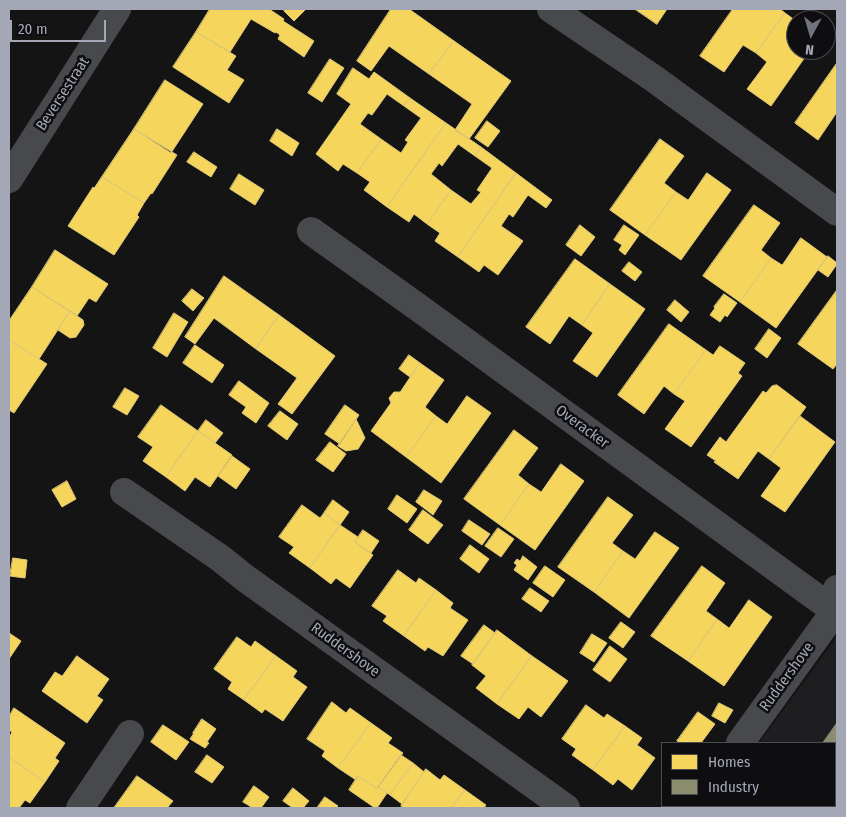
<!DOCTYPE html>
<style>
body{margin:0}
#map{position:relative;width:846px;height:817px;overflow:hidden;background:#141414;font-family:"Fira Sans Condensed",sans-serif}
canvas{display:block}
.frame{position:absolute;inset:0;border:10px solid #a4a8b6;pointer-events:none}
.legend{position:absolute;left:661px;top:742px;width:175px;height:65px;box-sizing:border-box;background:#0e0e10;border:1px solid #4a4c52;margin:0;padding:6px 9px;list-style:none;font-size:15px;color:#a4a8b6}
.legend li{display:flex;align-items:center;gap:10px;height:25px}
.legend b{width:25px;border:1px solid #4a4c52}
.north{position:absolute;left:786px;top:10px;width:50px;height:50px;box-sizing:border-box;background:#0e0e10;border:1px solid #4a4c52;border-radius:50%;rotate:186deg;font-size:14px;font-weight:700;line-height:20px;text-align:center;color:#a4a8b6}
.north::after{content:'';display:block;margin:auto;width:18px;height:22px;background:#72747d;clip-path:polygon(50% 0,100% 100%,50% 72%,0 100%)}
.scale{position:absolute;left:10px;top:20px;width:96px;height:22px;box-sizing:border-box;border:2px solid #a4a8b6;border-top:0;padding-left:6px;font-size:15px;line-height:18px;white-space:nowrap;color:#a4a8b6;-webkit-text-stroke:4px #0e0e10;paint-order:stroke}
</style>
<div id="map">
<canvas width="846" height="817"></canvas>
<div class="frame"></div>
<ul class="legend">
<li><b style="height:14px;background:#f6d55c"></b>Homes</li>
<li><b style="height:14px;background:#8c8c6e"></b>Industry</li>
</ul>
<div class="north">N</div>
<div class="scale">20 m</div>
</div>
<script>
const g = document.querySelector('canvas').getContext('2d');
g.lineJoin = 'round';
function paint(path, color) { g.fillStyle = color; g.fill(path, 'evenodd'); }
function trace(path, color, width, dash) { g.strokeStyle = color; g.lineWidth = width; g.lineCap = dash ? 'butt' : 'round'; g.setLineDash(dash || []); g.stroke(path); }
function drawText(font, color, halo, rows, align = 'center') {
  g.font = font + ' "Fira Sans Condensed",sans-serif'; g.lineWidth = 5; g.setLineDash([]); g.textBaseline = 'middle'; g.strokeStyle = halo; g.fillStyle = color; for (const [text, x, y, turn = 0] of rows) {
    g.save(); g.translate(x, y); g.rotate((+turn || 0) * Math.PI / 180); g.textAlign = isNaN(turn) ? turn : align; if (halo) g.strokeText(text, 0, 0); g.fillText(text, 0, 0); g.restore();
  }
}
paint(new Path2D(`
 M837 637V808H712L714 806H835V743H759Z`), '#1e1e20');
const homes = new Path2D(`
 M210 9H269L284 19 283 21 314 41 304 57 278 39 280 35 276 32 275 33 251 19 230 52 196 32Z
 M285 9H306L294 21 284 11Z
 M391 9H409L454 41 429 74 389 46 371 71 357 61Z
 M635 9H667L657 24Z
 M733 9H780L785 13 756 53 743 45 724 72 700 56Z
 M785 13 796 21V50H810L771 106 747 89 767 62 756 53Z
 M196 32 236 56 227 70 244 80 229 103 173 67Z
 M454 41 511 81 469 139 455 130 472 104 429 74Z
 M330 59 344 68 322 102 308 93Z
 M837 63V112L818 140 795 123Z
 M353 68 369 79 374 72 410 98 404 106 387 94 372 115 368 113 360 124 381 139 357 173 343 164 338 171 316 154 351 104 337 94Z
 M165 80 203 104 171 153 134 129Z
 M410 98 446 123 387 207 364 190 370 182 357 173 381 139 401 153 408 142 405 140 421 118 404 106Z
 M487 121 500 131 488 147 475 138Z
 M446 123 481 147 475 156 458 144 442 166 439 163 431 174 451 190 427 224 414 214 409 222 387 207Z
 M134 129 177 155 152 194 151 193 144 203 102 177Z
 M277 129 299 143 292 156 270 141Z
 M660 139 684 156 664 183 676 192 645 235 610 210Z
 M481 147 516 173 458 257 435 241 440 233 427 224 451 190 471 204 481 192 477 190 492 168 475 156Z
 M194 152 217 167 211 177 187 162Z
 M516 173 552 200 546 208 528 195 513 217 509 214 501 226 523 241 498 275 484 265 479 272 458 257Z
 M707 173 731 190 681 260 645 235 676 192 688 200Z
 M239 174 264 190 255 205 230 189Z
 M102 177 144 203 137 215 139 217 114 255 68 226 93 187 94 188Z
 M754 205 780 223 761 250 771 258 740 302 703 276Z
 M580 225 595 237 581 256 566 245Z
 M624 225 639 235 625 255 619 250 622 245 614 240Z
 M801 238 827 257 776 328 740 302 771 258 782 265Z
 M55 250 108 284 96 302 89 298 77 316 32 287Z
 M828 256 837 263V264L828 277 818 270Z
 M575 259 610 284 582 325 569 316 550 344 526 327Z
 M629 262 642 272 635 281 622 271Z
 M224 276 279 315 256 349 214 318 195 344 185 337Z
 M610 284 645 309 597 377 573 361 593 333 582 325Z
 M32 287 70 311 39 359 9 340V321Z
 M192 289 204 298 193 311 182 301Z
 M837 290V364L833 369 798 344Z
 M724 294 737 303 727 317 725 315 720 322 710 315 715 308 714 307Z
 M675 300 689 312 681 322 667 310Z
 M70 311 83 320 84 325 76 337 70 338 58 330Z
 M174 313 188 322 167 357 153 348Z
 M279 315 335 356 292 414 278 404 297 378 256 349Z
 M669 324 706 350 674 394 664 386 644 414 618 395Z
 M769 329 781 338 767 358 755 349Z
 M9 340 47 364 14 413 9 410Z
 M195 345 224 365 212 383 183 363Z
 M720 346 745 363 738 373 742 376 691 447 665 429 685 401 674 394 706 350 713 355Z
 M409 355 420 363 410 377 399 369Z
 M420 363 444 380 425 407 436 416 406 457 371 431 391 403 389 398 394 392H400Z
 M239 381 269 403 256 423 242 413 246 407 229 395Z
 M777 385 806 407 769 459 758 451 738 479 714 462 716 461 707 455 720 437 726 442 763 391 766 393 772 386Z
 M125 388 139 396 127 415 113 407Z
 M467 396 491 413 441 483 406 457 436 416 447 424Z
 M161 405 198 431 166 477 143 461 153 447 138 437Z
 M345 405 359 415 340 444 325 434Z
 M280 411 298 424 287 440 268 426Z
 M800 416 835 442 785 512 761 496 781 468 769 459Z
 M356 419 365 438 358 449 346 451 338 446Z
 M206 420 223 433 215 443 198 431Z
 M514 430 538 448 518 475 529 484 500 525 464 499Z
 M198 431 232 455 210 487 195 477 185 491 166 477Z
 M330 442 346 454 333 472 316 460Z
 M232 456 250 469 236 489 218 476Z
 M561 464 584 481 535 550 500 525 529 484 541 492Z
 M67 481 76 499 62 507 52 490Z
 M424 490 442 501 433 515 416 502Z
 M397 495 417 509 407 523 388 509Z
 M608 497 633 515 612 543 623 551 594 592 558 567Z
 M333 500 349 512 340 525 324 513Z
 M302 505 320 518 324 513 340 525 310 568 289 553 294 547 279 537Z
 M423 510 443 525 428 544 409 530Z
 M469 520 490 534 482 545 462 531Z
 M340 525 358 537 355 542 373 555 350 588 336 578 331 584 310 568Z
 M498 528 514 539 501 557 485 546Z
 M363 530 379 541 371 553 355 542Z
 M655 532 679 548 629 618 594 592 623 551 635 559Z
 M470 545 489 559 479 573 460 559Z
 M523 556 537 567 528 580 514 570 517 565 514 563 517 559 520 561Z
 M13 558 27 560 25 578 10 576Z
 M545 566 565 580 553 597 533 583Z
 M702 566 725 583 706 611 717 619 688 661 651 636Z
 M398 570 416 583 419 578 436 590 404 636 383 621 387 616 372 606Z
 M530 588 549 601 541 612 522 599Z
 M436 590 453 603 450 608 468 620 443 656 428 647 425 651 404 636Z
 M749 600 772 617 724 686 688 661 717 619 729 628Z
 M621 622 635 632 623 648 609 638Z
 M484 625 495 633 473 664 461 656Z
 M497 630 532 656 497 704 476 688 486 676 472 665Z
 M9 633 21 641 9 659Z
 M592 634 607 643 594 662 580 653Z
 M237 637 251 647 255 641 276 656 244 700 228 689 232 682 214 669Z
 M610 646 627 659 610 682 593 670Z
 M77 656 109 679 97 696 103 700 87 723 42 691 55 672 62 676Z
 M276 656 297 671 293 677 307 687 283 721 265 709 262 713 244 700Z
 M532 656 568 681 541 717 528 707 519 719 497 704Z
 M332 702 346 713 350 708 371 723 338 768 322 756 325 751 307 739Z
 M719 703 733 710 725 723 712 716Z
 M586 705 604 718 607 714 625 726 593 770 572 755 576 749 562 739Z
 M14 708 65 743 55 758 59 761 45 782 9 757V738L12 732 9 730V717Z
 M698 712 715 724 701 743H681L677 741Z
 M202 719 216 729 207 742 209 743 205 748 190 739 194 733H193Z
 M371 723 392 738 388 743 403 753 377 789 358 776 356 780 338 768Z
 M163 725 189 742 176 760 151 742Z
 M625 726 642 738 637 745 655 758 632 790 618 779 613 785 593 770Z
 M207 755 224 767 212 783 195 772Z
 M401 755 413 763 390 795 378 787Z
 M9 757 45 782 30 803 25 800 19 808H9Z
 M413 763 424 772 402 804 390 795Z
 M426 769 440 780 444 775 465 790 451 808H405L401 806Z
 M137 776 173 801 167 808H114Z
 M358 776 377 789 378 787 387 793 377 808H375L349 790Z
 M254 786 269 797 261 808H253L243 802Z
 M293 788 309 801 303 808H293L283 801Z
 M465 790 486 805 484 808H451Z
 M325 797 338 806 336 808H317Z`);
paint(homes, '#f6d55c');
trace(homes, '#ddc877', 1);
const industry = new Path2D(`
 M837 723V808H791L787 806H835V743H823Z`);
paint(industry, '#8c8c6e');
trace(industry, '#939484', 1);
trace(new Path2D(`
 M551 9 653 78 837 212
 M9 179 117 9
 M311 231 419 308 835 611 837 589
 M124 492 220 558 245 578 566 808
 M740 743 835 611
 M80 808 130 734
 M693 808 695 806`), '#48494d', 28);
drawText('15px', '#a4a8b6', '#0e0e10', [
 ["Beversestraat",63,94,-57],
 ["Overacker",582,427,36],
 ["Ruddershove",345,650,36],
 ["Ruddershove",787,677,-54]
]);
</script>
